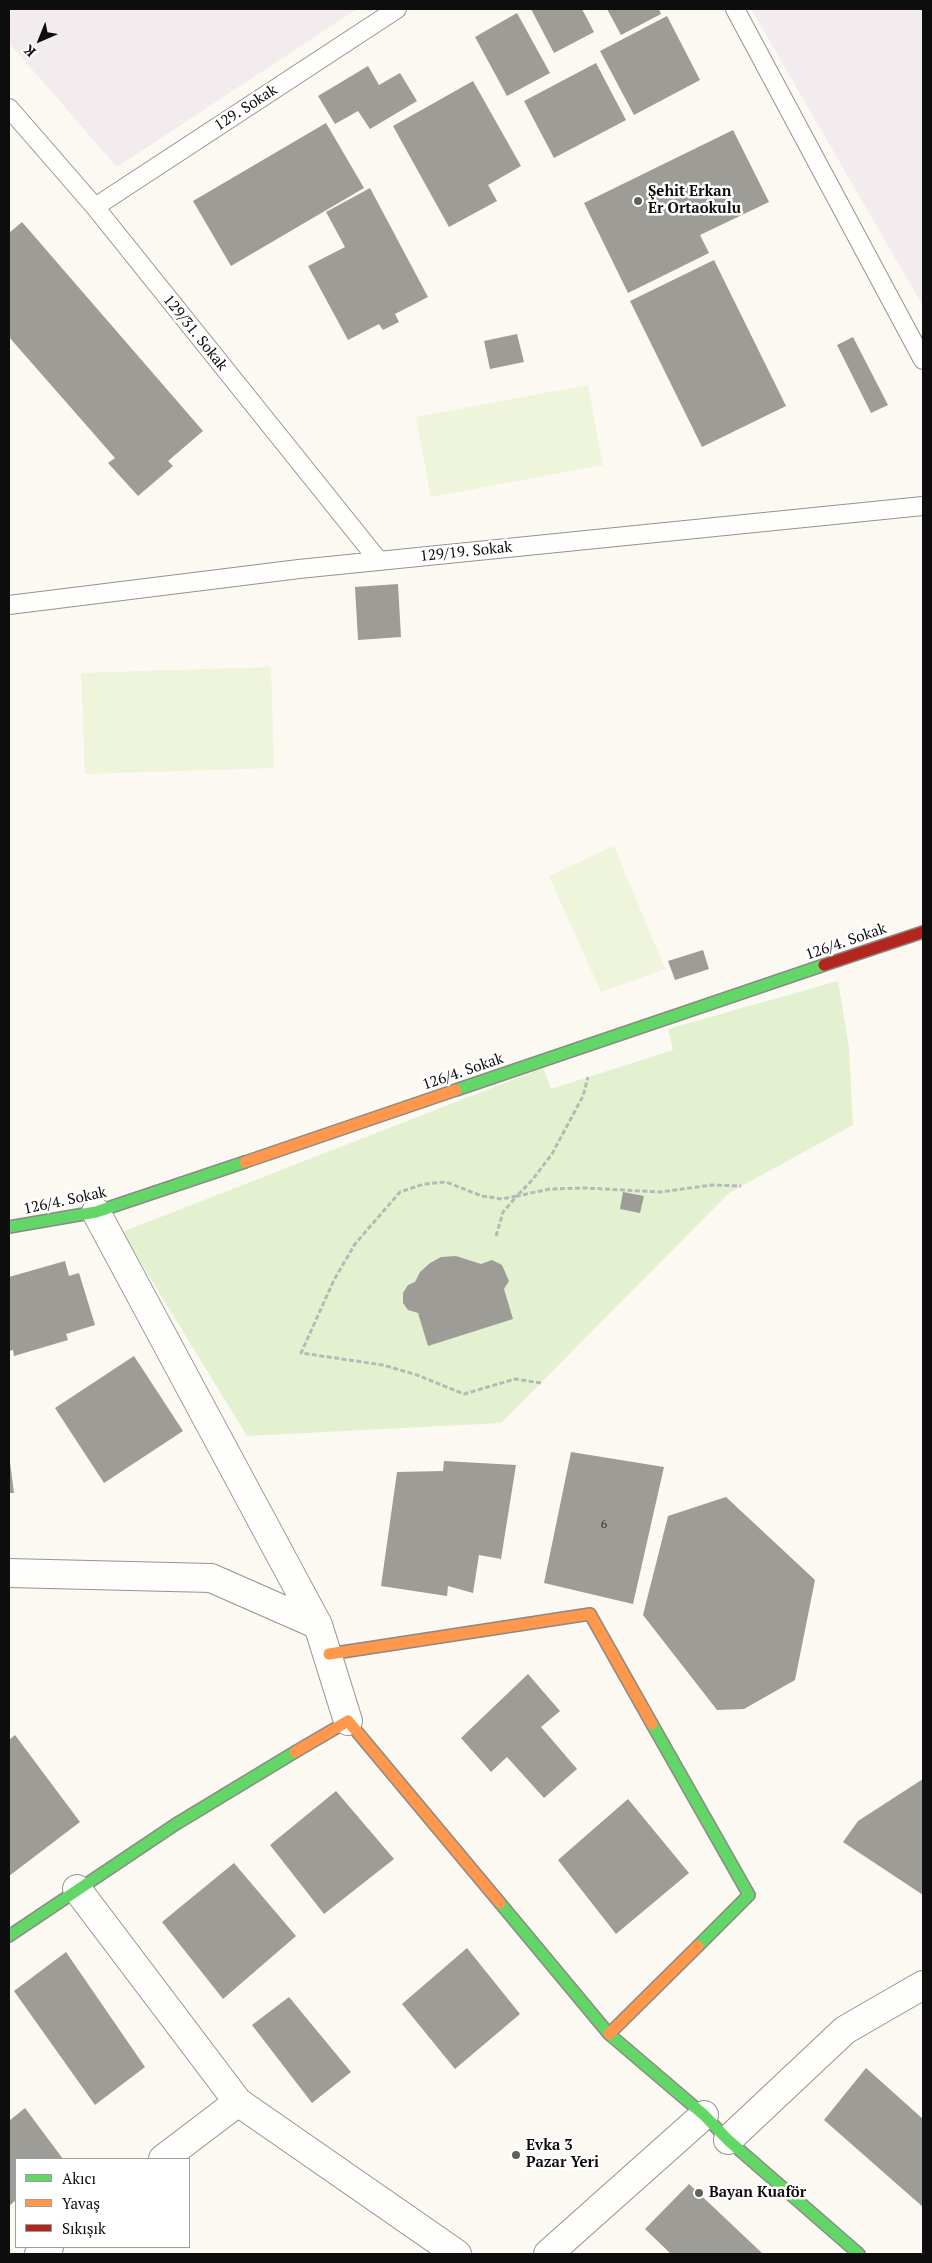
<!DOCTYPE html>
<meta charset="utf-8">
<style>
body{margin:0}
#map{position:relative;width:932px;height:2263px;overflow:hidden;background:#fbf9f1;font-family:"PT Serif",serif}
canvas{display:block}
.frame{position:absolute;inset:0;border:10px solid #0d0d0d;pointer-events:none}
.legend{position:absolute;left:15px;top:2158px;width:175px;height:90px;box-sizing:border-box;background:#fff;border:1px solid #9e9e9e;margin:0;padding:6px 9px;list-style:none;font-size:15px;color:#0d0d0d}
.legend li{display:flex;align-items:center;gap:10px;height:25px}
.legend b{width:25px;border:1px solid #9e9e9e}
.north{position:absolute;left:15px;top:15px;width:50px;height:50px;-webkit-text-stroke:4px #fff;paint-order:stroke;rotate:224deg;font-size:14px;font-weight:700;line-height:20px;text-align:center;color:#0d0d0d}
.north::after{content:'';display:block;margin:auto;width:18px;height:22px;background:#0d0d0d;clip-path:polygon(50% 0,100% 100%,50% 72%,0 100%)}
</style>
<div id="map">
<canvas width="932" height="2263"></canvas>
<div class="frame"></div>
<ul class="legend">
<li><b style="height:6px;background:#63d668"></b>Akıcı</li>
<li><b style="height:6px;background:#ff974d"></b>Yavaş</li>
<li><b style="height:6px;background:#b3261e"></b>Sıkışık</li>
</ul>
<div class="north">K</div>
</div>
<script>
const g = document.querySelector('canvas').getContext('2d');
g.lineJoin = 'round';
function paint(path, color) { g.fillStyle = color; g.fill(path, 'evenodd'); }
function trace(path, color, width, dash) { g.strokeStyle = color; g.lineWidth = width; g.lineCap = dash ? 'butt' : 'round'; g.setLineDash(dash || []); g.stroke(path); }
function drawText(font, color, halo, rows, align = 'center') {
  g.font = font + ' "PT Serif",serif'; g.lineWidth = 5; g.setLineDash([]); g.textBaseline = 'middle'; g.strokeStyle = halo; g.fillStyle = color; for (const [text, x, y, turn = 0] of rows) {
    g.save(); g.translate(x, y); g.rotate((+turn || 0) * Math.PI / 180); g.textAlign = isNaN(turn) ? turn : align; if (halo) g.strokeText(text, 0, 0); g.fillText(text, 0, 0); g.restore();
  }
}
paint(new Path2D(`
 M9 9H357L117 167 9 43Z
 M751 9H923V306Z`), '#f2ecee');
paint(new Path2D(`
 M838 981 849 1048 853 1125 729 1193 501 1423 247 1436 122 1232 543 1068 551 1089 673 1050 668 1029Z`), '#e4f1d1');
paint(new Path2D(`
 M588 385 603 465 431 497 416 417Z
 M271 667 274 768 85 774 81 673Z
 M614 846 665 969 601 992 549 876Z`), '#eef5da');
paint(new Path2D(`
 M531 9H582L594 32 554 53Z
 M607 9H659L661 14 621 35Z
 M517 13 550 73 507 96 475 37Z
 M667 16 700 80 634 115 600 51Z
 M596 63 626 120 554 158 524 101Z
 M368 66 379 85 400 73 417 101 370 129 358 111 335 124 318 96Z
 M473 81 521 166 488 185 497 201 449 227 393 126Z
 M326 123 364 188 231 266 193 201Z
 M733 130 769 202 700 235 709 253 628 293 584 203Z
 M370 188 428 297 395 314 399 322 383 330 379 324 348 340 308 266 345 247 326 212Z
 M22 222 203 431 168 461 173 466 138 496 108 463 115 458 9 337V233Z
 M714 260 786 406 702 447 630 301Z
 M517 334 524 362 490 369 484 341Z
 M853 337 888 405 871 413 837 345Z
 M398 584 401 637 358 640 355 587Z
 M703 950 709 969 675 980 668 961Z
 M623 1192 644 1196 640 1213 620 1209Z
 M456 1256 481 1264 492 1260 502 1265 509 1281 504 1289 513 1319 428 1346 418 1313 408 1310 403 1303V1293L408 1285 415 1282 420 1272 430 1263 441 1257Z
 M65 1261 69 1276 79 1273 95 1325 66 1334 68 1340 14 1356 13 1350 9 1351V1277Z
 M134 1356 183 1431 104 1483 55 1408Z
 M571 1452 664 1467 633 1604 544 1583Z
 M9 1454 14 1493H9Z
 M444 1461 516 1465 501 1559 479 1555 473 1593 448 1586 447 1596 381 1586 397 1472 443 1471Z
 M726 1497 815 1580 795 1680 744 1709 717 1710 643 1615 668 1516Z
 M528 1674 560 1711 541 1727 577 1769 544 1798 507 1757 491 1772 461 1738Z
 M15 1735 80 1822 9 1876V1740Z
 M923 1779V1895L843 1842 858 1821Z
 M336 1791 394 1859 324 1914 270 1845Z
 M628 1799 689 1873 616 1934 558 1860Z
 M234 1863 296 1936 223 1999 162 1922Z
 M467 1948 520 2014 455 2069 402 2004Z
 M66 1952 145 2067 95 2105 14 1991Z
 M289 1997 351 2072 312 2103 252 2025Z
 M866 2068 923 2119V2207L824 2120Z
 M25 2108 63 2159H16V2200L9 2206V2121Z
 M689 2184 763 2254H671L645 2229Z`), '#9e9c97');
const lane = new Path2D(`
 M735 9 923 360
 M9 108 95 207 379 561
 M95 207 397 9
 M9 605 299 569 923 506`);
const street = new Path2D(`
 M96 1212 318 1625
 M9 1573 211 1578 318 1625 348 1721
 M77 1889 238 2102 457 2254
 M728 2140 845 2030 923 1985
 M163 2159 238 2102
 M39 2254 49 2247
 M548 2254 704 2115`);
const fast = new Path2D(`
 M456 1090 824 965
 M9 1227 96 1212 245 1162
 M652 1724 749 1895 698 1946
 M500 1903 609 2034 704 2115 728 2140 859 2254
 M9 1936 176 1824 295 1752`);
const slow = new Path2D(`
 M245 1162 456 1090
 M329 1654 590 1614 652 1724
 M295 1752 348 1721 500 1903
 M609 2034 698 1946`);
const jam = new Path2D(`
 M824 965 923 932`);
trace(lane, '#949390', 20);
trace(street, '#949390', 30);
trace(fast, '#8b8a86', 14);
trace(slow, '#8b8a86', 14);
trace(jam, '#8b8a86', 14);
trace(new Path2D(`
 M496 1236 503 1212 517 1196 550 1189 586 1188 660 1192 712 1185 741 1186
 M541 1383 515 1379 464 1394 417 1375 383 1365 301 1353 334 1280 355 1244 400 1192 424 1184 446 1182 482 1196 502 1199 517 1196 533 1179 552 1154 583 1096 588 1077`), '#b8b8b6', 3, [5, 2.5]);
trace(lane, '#fefefd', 18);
trace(street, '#fefefd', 28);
trace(fast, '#63d668', 11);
trace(slow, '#ff974d', 11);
trace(jam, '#b3261e', 11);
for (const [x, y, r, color] of [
 [638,201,5,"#60605d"],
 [516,2155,5,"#60605d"],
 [699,2193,5,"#60605d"]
]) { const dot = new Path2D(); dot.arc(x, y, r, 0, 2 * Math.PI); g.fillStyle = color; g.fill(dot); trace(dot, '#fff', 2); }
drawText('12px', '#313130', null, [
 ["6",604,1525]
]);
drawText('15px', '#0d0d0d', '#fff', [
 ["129. Sokak",246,108,-33],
 ["129/31. Sokak",195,333,51],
 ["129/19. Sokak",466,552,-6],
 ["126/4. Sokak",846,942,-19],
 ["126/4. Sokak",463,1072,-19],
 ["126/4. Sokak",65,1201,-12]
]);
drawText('bold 15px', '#0d0d0d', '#fff', [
 ["Şehit Erkan",648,192],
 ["Er Ortaokulu",648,209],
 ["Evka 3",526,2146],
 ["Pazar Yeri",526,2163],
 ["Bayan Kuaför",709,2193]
], 'left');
</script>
